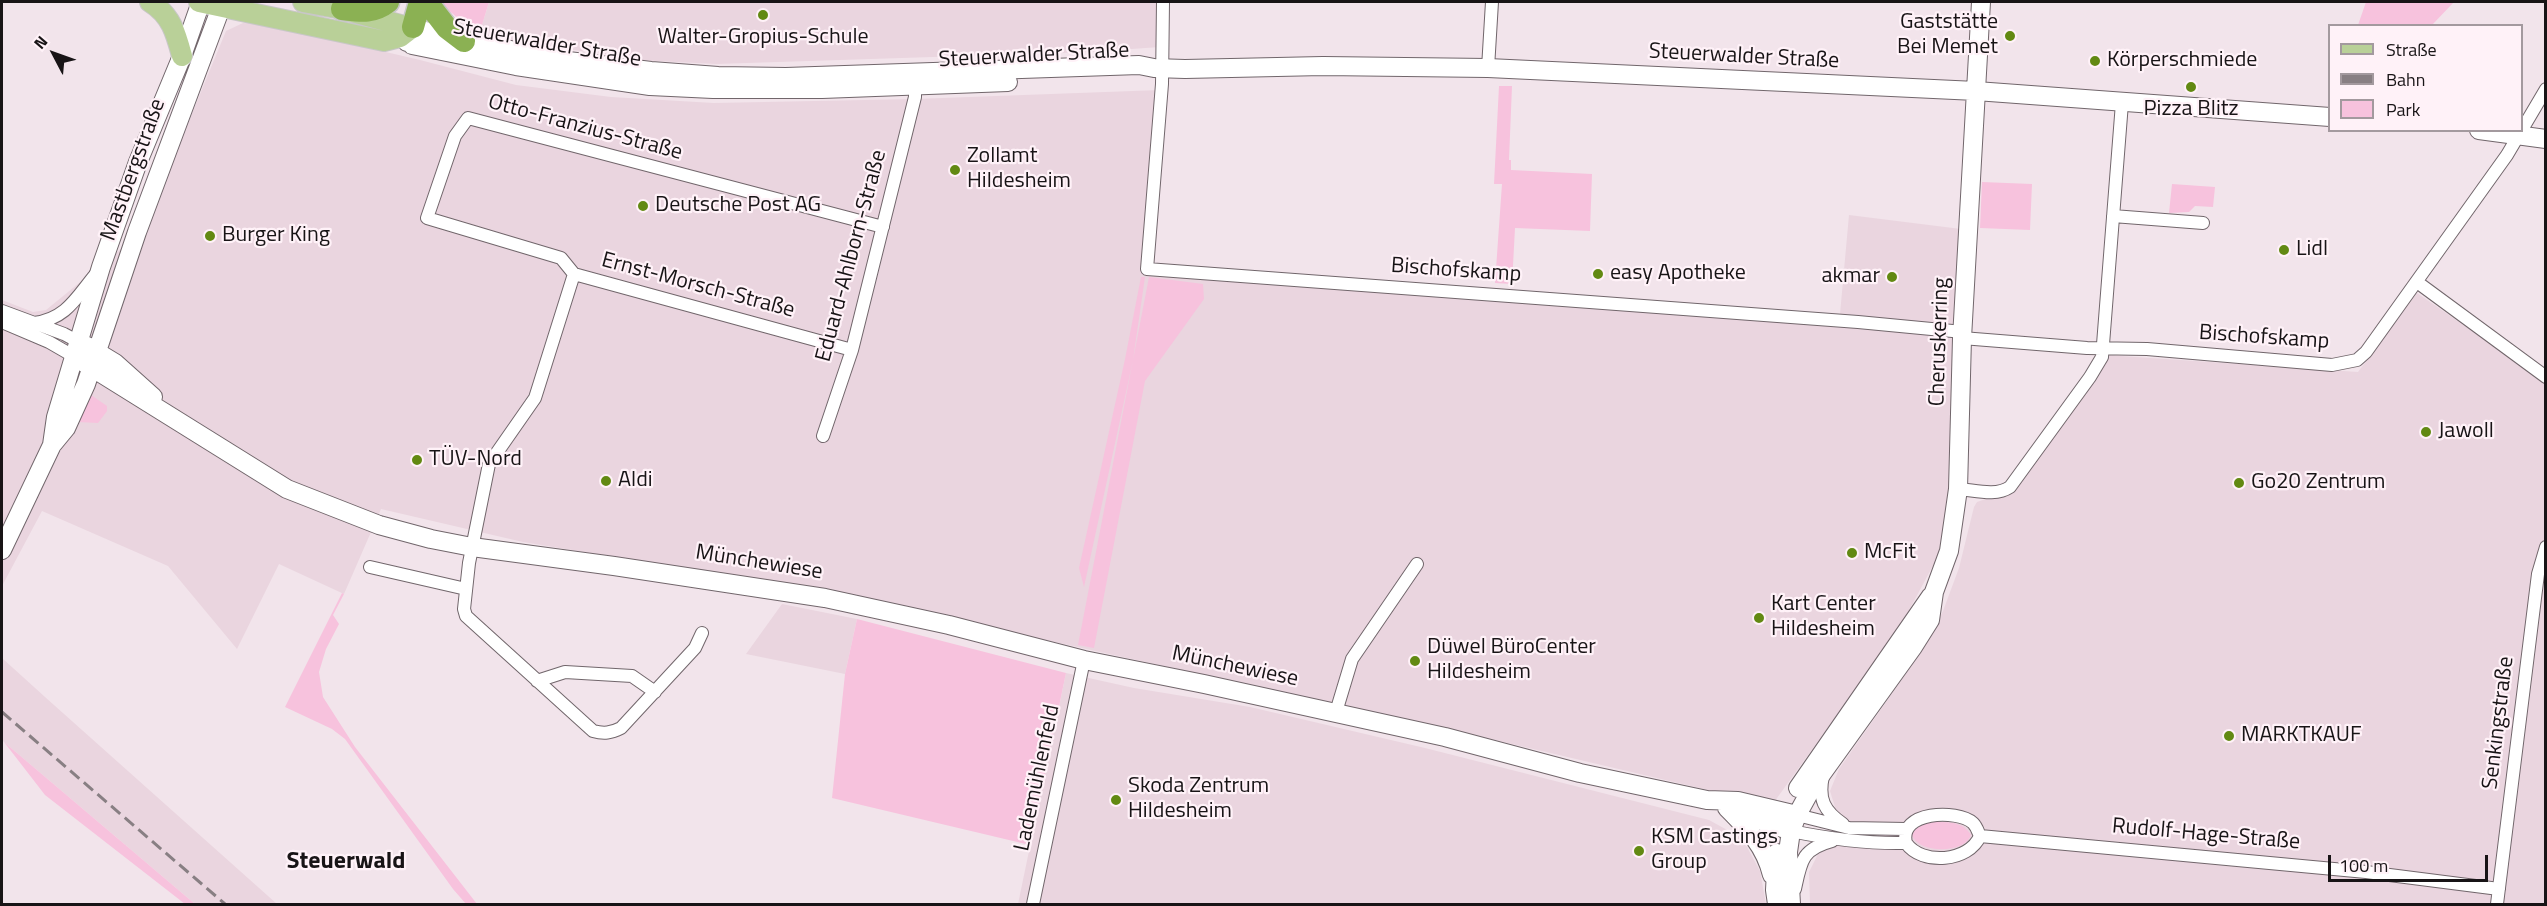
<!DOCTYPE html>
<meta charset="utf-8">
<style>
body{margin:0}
#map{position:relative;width:2547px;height:906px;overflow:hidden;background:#f2e4eb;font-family:"Titillium Web",sans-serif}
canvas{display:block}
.frame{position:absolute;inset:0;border:3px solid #181416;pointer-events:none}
.legend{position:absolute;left:2328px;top:24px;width:195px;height:108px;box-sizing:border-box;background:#fff2f8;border:2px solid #a3999e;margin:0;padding:8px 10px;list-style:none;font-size:18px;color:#181416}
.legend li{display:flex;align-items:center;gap:12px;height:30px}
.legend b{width:30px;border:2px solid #a3999e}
.north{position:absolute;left:24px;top:24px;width:60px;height:60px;-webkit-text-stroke:4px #fff2f8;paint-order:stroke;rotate:311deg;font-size:16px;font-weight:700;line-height:24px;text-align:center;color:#181416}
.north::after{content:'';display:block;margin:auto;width:21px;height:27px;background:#181416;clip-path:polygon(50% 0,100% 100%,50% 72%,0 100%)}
.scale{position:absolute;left:2328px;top:855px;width:160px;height:27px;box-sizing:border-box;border:3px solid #181416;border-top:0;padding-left:8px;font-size:18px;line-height:21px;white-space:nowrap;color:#181416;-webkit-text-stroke:4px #fff2f8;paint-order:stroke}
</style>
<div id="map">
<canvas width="2547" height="906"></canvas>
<div class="frame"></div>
<ul class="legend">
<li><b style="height:8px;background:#b9d098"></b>Straße</li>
<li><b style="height:8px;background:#887f83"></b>Bahn</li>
<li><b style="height:16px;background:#f7c2dd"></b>Park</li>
</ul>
<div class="north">N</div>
<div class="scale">100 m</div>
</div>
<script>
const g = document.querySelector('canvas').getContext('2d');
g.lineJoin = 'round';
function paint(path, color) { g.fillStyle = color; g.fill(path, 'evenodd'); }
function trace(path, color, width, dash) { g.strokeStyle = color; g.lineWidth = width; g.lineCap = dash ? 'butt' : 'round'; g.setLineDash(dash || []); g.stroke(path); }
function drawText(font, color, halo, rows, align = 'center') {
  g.font = font + ' "Titillium Web",sans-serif'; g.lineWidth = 4.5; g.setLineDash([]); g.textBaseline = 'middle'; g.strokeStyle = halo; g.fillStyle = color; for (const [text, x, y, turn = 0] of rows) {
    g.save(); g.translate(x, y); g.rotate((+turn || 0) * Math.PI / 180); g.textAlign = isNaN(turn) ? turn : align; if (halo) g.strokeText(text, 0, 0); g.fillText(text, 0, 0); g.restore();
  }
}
paint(new Path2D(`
 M489 2H1161L1160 47 1088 52 716 64 638 60 479 35Z
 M243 23 266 24 420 60 516 85 611 97 714 103 915 99 1160 90 1151 270 1840 314 1849 215 1969 230 1944 545 1899 629 1772 805 1431 725 828 592 523 542 381 509 344 594 279 564 237 649 168 566 42 511 2 586V300L33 312 46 310 144 230 226 31Z
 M2417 293 2545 381V904H1810L1809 872 1820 850 1835 807 1830 791 1839 769 1924 648 1943 611 1959 568 1974 507 1977 502 2003 493 2106 355 2358 372Z
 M782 604 857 619 845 674 746 654Z
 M2 658 45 697 277 904H195L4 742 2 740Z
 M1066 673 1134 688 1250 707 1425 748 1709 820 1740 837 1747 847 1760 871 1766 904H1018Z`), '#ead5df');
paint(new Path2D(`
 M435 2H489L479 35C462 24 452 10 435 2Z
 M2366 2H2454L2432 25H2358Z
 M1499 86H1512L1509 160H1511V170L1592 174 1590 231 1515 228 1512 284 1495 283 1502 184H1494Z
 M1982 182 2032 184 2030 230 1980 228Z
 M2172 184 2215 187 2213 207 2195 206 2189 212 2169 213Z
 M1141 277H1145L1133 360 1084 587 1079 568 1125 359Z
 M1149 277 1203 284 1204 299 1145 381 1094 648 1078 645Z
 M91 395 107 406V411L98 423 78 422Z
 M342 593 344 594 333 615 339 624 326 649 319 672 323 697 355 747 477 904H466L453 889 345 739 332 729 285 707Z
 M857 619 1066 673 1030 845 832 798 845 674Z
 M4 742 195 904H185L45 795Z
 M1933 822C1947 822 1963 821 1971 835 1965 854 1918 854 1912 835 1916 826 1924 824 1933 822Z`), '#f7c2dd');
const street = new Path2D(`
 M1163 2 1162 84 1147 269 1858 322 1963 332
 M1488 68 1492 2
 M2113 216 2203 223
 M574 274 561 258 427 218 455 136 468 118 883 227
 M2417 282 2546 377
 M2 311 64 334 79 342
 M2 322 49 342 75 357
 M34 323C66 319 76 298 95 275
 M1962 338 2087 348 2147 349 2332 365 2357 360 2366 352 2507 155 2546 89
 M823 436 852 350 915 97V86
 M1958 489C1975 490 1995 497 2010 487L2090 377 2102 357 2122 103
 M370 567 466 589
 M702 633 695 648 621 728C611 733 604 734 593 731L466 616 464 609 469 563 489 464 535 398 574 274 852 350
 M537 681 565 672 632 676 655 692
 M1336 712 1352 659 1417 564
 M1823 776C1818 799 1824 811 1843 824
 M1797 815 1849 828 1906 829
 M1791 831C1830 839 1866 844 1906 843 1922 866 1969 862 1980 836 1978 832 1977 827 1973 823 1957 809 1898 811 1906 843
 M1980 836 2366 872 2499 889
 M1795 889C1801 861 1802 849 1832 841
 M1033 904 1084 660
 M2497 904 2538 574 2546 547`);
const secondary = new Path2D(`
 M412 45 516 66 650 86 713 89H822L1008 82
 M423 47 407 42 401 25 464 41 568 61 651 71 718 76 786 77 1139 65 1154 68 1185 69 1323 66 1488 68 1976 91 2330 117
 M2479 130 2546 139
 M87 346 115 363 153 397
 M75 357 287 489 379 525 431 539 472 547 614 566 825 598 949 625 1084 660 1204 684 1445 737 1580 773 1707 800 1738 801 1797 815
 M52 445 56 417 101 267 138 162 182 56 201 2
 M2 550 52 445 66 428 86 384 137 232 223 2
 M1798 788 1931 596
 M1727 808C1748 829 1765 846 1772 875
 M1733 811 1791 831
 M1777 853 1775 890 1777 904
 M1791 904 1788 852 1791 831 1797 815 1813 786 1913 647 1930 620 1934 592 1949 551 1958 489 1962 338 1981 2`);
const primary = new Path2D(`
 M150 2C171 15 176 33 182 56
 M199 2 384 41 400 37 413 27
 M303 2 342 9 401 25`);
const highway = new Path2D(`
 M427 2 447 28 464 41
 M342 9C359 11 373 14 388 2
 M413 27 420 2`);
trace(street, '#71666b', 14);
trace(secondary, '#71666b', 20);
trace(primary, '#c8c7c7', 22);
trace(highway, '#c8c7c7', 25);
trace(street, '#fff', 12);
trace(secondary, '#fff', 18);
trace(primary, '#b9d098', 20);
trace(highway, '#8bb153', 22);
trace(new Path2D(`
 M2 712 225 904`), '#887f83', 3, [12, 6]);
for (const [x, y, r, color] of [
 [763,15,6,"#628912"],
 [2010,36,6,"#628912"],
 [2095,61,6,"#628912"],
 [2191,87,6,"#628912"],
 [955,170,6,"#628912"],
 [643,206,6,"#628912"],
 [210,236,6,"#628912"],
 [2284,250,6,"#628912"],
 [1598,274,6,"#628912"],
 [1892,277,6,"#628912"],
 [2426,432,6,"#628912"],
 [417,460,6,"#628912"],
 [606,481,6,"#628912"],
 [2239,483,6,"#628912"],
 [1852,553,6,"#628912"],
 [1759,618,6,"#628912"],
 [1415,661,6,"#628912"],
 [2229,736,6,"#628912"],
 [1116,800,6,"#628912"],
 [1639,851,6,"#628912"]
]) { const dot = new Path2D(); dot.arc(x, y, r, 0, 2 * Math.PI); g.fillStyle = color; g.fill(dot); trace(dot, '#fff2f8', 2); }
drawText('22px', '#181416', '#fff2f8', [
 ["Gaststätte",1998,23,"right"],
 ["Bei Memet",1998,48,"right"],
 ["Walter-Gropius-Schule",763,38,"center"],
 ["Körperschmiede",2107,61],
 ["Pizza Blitz",2191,110,"center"],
 ["Zollamt",967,157],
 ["Hildesheim",967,182],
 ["Deutsche Post AG",655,206],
 ["Burger King",222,236],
 ["Lidl",2296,250],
 ["easy Apotheke",1610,274],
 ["akmar",1880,277,"right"],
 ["Jawoll",2438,432],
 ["TÜV-Nord",429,460],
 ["Aldi",618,481],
 ["Go20 Zentrum",2251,483],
 ["McFit",1864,553],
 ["Kart Center",1771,605],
 ["Hildesheim",1771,630],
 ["Düwel BüroCenter",1427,648],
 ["Hildesheim",1427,673],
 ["MARKTKAUF",2241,736],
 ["Skoda Zentrum",1128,787],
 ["Hildesheim",1128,812],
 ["KSM Castings",1651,838],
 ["Group",1651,863]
], 'left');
drawText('22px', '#181416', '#fff2f8', [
 ["Steuerwalder Straße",547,44,10],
 ["Steuerwalder Straße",1034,56,-3],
 ["Steuerwalder Straße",1744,57,3],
 ["Otto-Franzius-Straße",585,128,15],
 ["Mastbergstraße",134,170,-70],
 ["Eduard-Ahlborn-Straße",852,256,-75],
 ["Bischofskamp",1456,271,4],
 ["Ernst-Morsch-Straße",698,286,15],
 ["Bischofskamp",2264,338,4],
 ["Cheruskerring",1940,342,-88],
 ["Münchewiese",759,563,9],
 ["Münchewiese",1235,667,12],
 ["Senkingstraße",2499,723,-83],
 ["Lademühlenfeld",1038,778,-78],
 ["Rudolf-Hage-Straße",2206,835,5]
]);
drawText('bold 24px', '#181416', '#fff2f8', [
 ["Steuerwald",346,862]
]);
</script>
